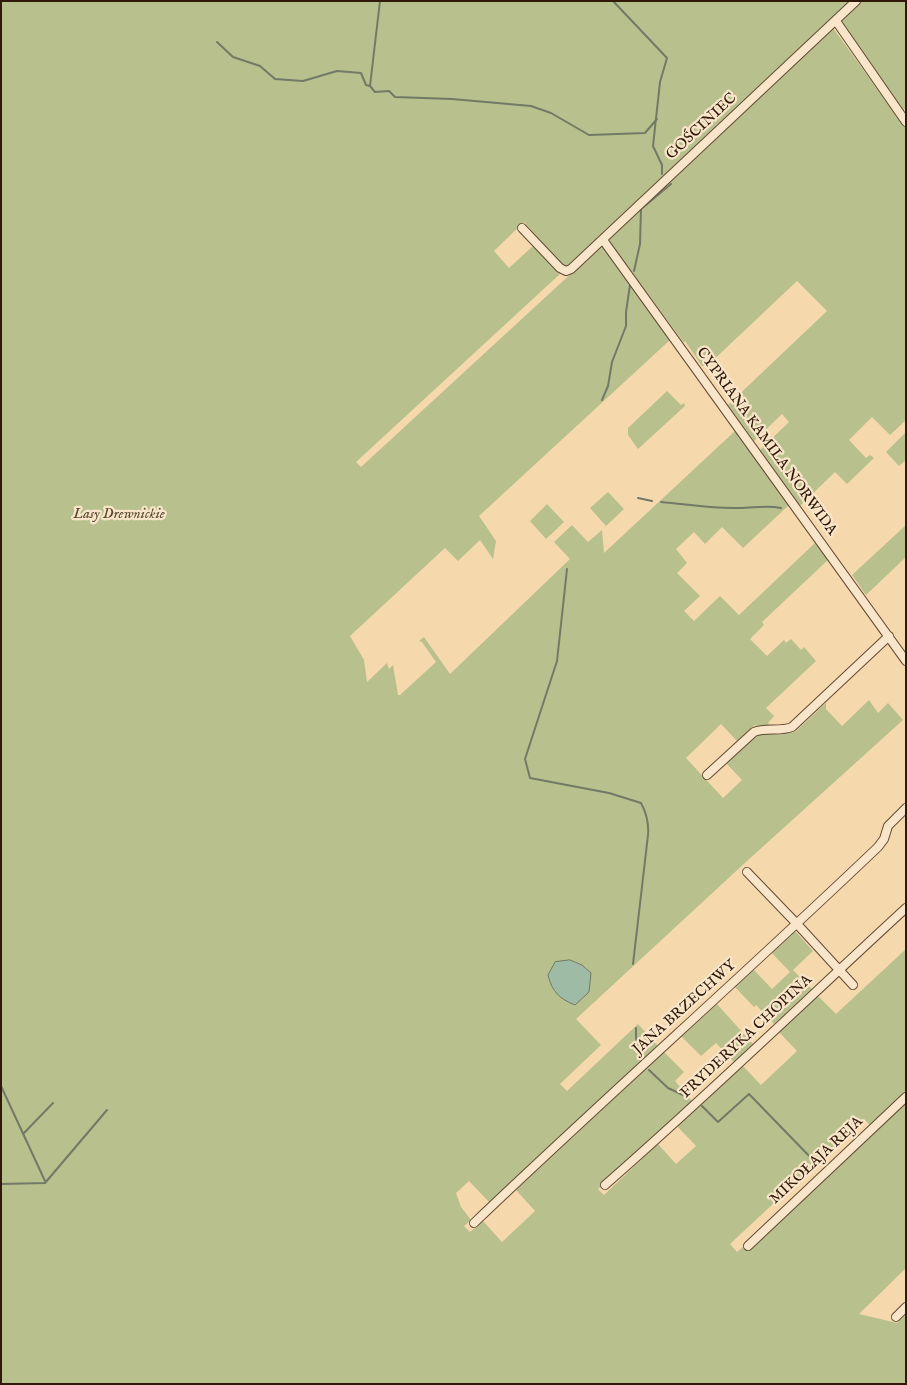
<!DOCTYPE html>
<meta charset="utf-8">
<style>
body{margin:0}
#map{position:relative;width:907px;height:1385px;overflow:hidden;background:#f6d8ad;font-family:"IM FELL English",serif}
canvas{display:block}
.frame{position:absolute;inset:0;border:2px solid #31190a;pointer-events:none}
</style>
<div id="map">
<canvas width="907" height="1385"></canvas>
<div class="frame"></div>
</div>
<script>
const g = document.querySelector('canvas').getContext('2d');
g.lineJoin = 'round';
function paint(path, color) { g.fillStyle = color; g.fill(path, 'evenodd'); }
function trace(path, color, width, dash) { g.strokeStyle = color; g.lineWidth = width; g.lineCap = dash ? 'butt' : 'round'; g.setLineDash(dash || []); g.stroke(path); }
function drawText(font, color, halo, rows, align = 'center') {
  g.font = font + ' "IM FELL English",serif'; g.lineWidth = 4.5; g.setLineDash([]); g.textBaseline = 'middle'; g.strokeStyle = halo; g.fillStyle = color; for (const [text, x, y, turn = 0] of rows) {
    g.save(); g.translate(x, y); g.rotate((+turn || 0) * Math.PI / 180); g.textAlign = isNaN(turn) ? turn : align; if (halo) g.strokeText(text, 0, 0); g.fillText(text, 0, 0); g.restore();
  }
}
paint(new Path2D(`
 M1 1H850L565 268 524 222 494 251 509 268 533 246 560 274 356 462 361 467 601 246 605 247 670 340 479 516 496 541 493 559 480 540 458 561 445 548 350 636 364 660 367 682 387 663 389 669 393 665 398 695H400L436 662 422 642 419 641 424 637 450 674 570 559 554 542 572 525 588 542 602 530 604 553 735 431 789 505 743 548 722 527 705 544 694 532 676 549 687 563 677 573 700 596 684 611 694 621 720 596 739 615 816 542 828 560 762 622 764 625 750 639 767 656 784 640 786 643 791 639 801 650 804 647 816 661 766 708 774 716 768 723 771 726 767 727 755 725 737 741 721 724 686 758 723 798 742 780 726 763 757 734 795 732 826 703V709L842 726 869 700 878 713 888 703 903 720 747 861 576 1019 601 1045 560 1084 567 1091 638 1024 658 1046 490 1203 469 1181 456 1193 461 1207 471 1220 464 1226 470 1232 483 1221 502 1242 535 1211 516 1190 664 1052 684 1072 675 1081 692 1101 598 1189 604 1195 658 1144 676 1164 696 1146 677 1126 742 1065 761 1085 797 1051 779 1032 817 995 836 1014 906 949V1094L871 1126 864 1119 730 1244 737 1252 743 1247 748 1249 753 1247 906 1100V1268L859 1314 897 1323 906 1314V1384H1Z
 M860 1H906V108L902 111 840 21Z
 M833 28 906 129V420L890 435 872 417 849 440 866 458 870 455 874 458 847 484 835 472 800 506 760 450 789 422 782 414 754 441 728 405 827 311 797 281 707 366H702L685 341 684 343 610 242V238Z
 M667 391 681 405 684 403 685 406 638 449 628 435V428Z
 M906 432V460L899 466 886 452Z
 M608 492 624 509 606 526 590 508Z
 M547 504 564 522 546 539 530 521Z
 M906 525V557L866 595 852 575Z
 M792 932H796L813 951 793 970 812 989 774 1024 756 1005 754 1007 734 986 753 969 772 989 790 972 771 952Z
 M716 1003 753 1044 734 1062 716 1043 701 1056 681 1036Z`), '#b8c08d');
const water = new Path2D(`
 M570 960 582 965 591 973 589 992 575 1005C560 999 552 992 548 975L555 962Z`);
paint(water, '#9ebba5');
trace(water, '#727a67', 1);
trace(new Path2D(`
 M613 1 667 58 660 82 653 146 662 165V174
 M217 42 233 57 260 66 275 79 303 81 337 71 361 73 366 85 370 86 375 92 389 91 395 97 452 99 531 106 551 113 589 135 645 133 657 119
 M370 86 380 1
 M634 271 640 244 641 209 671 184
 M602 400 608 386 612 362 626 326V312L630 285
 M638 498 652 501
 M661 502C686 504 713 509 739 508 754 508 766 505 781 508
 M567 569 557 661 525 759 530 778 609 793 641 803C647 814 649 823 648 835L633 964
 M636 1028V1038L640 1057
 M649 1070 668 1088 683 1095
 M1 1086 45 1181
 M702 1106 718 1122 749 1094 815 1162
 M23 1134 53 1103
 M1 1184 45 1183 107 1110`), '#727a67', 2);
const minor = new Path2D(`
 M836 21 906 122
 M522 228 560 268 566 271 571 269 856 1
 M603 240 906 661
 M707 775 754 732C766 727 780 732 792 727L889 636
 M747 872 797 924 853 985
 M605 1185C708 1095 806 1000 906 908
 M474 1223C607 1096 745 974 878 847L884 839 888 826 906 808
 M748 1246 906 1097
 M896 1317 906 1307`);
trace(minor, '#624933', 10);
trace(minor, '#f9e6ca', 8);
drawText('15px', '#31190a', '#f9e6ca', [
 ["GOŚCINIEC",702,127,-43],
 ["CYPRIANA KAMILA NORWIDA",766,442,54],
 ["JANA BRZECHWY",685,1008,-42],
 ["FRYDERYKA CHOPINA",747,1037,-43],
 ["MIKOŁAJA REJA",817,1161,-43]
]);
drawText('italic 15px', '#5a4b31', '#f9e6ca', [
 ["Lasy Drewnickie",119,515]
]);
</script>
